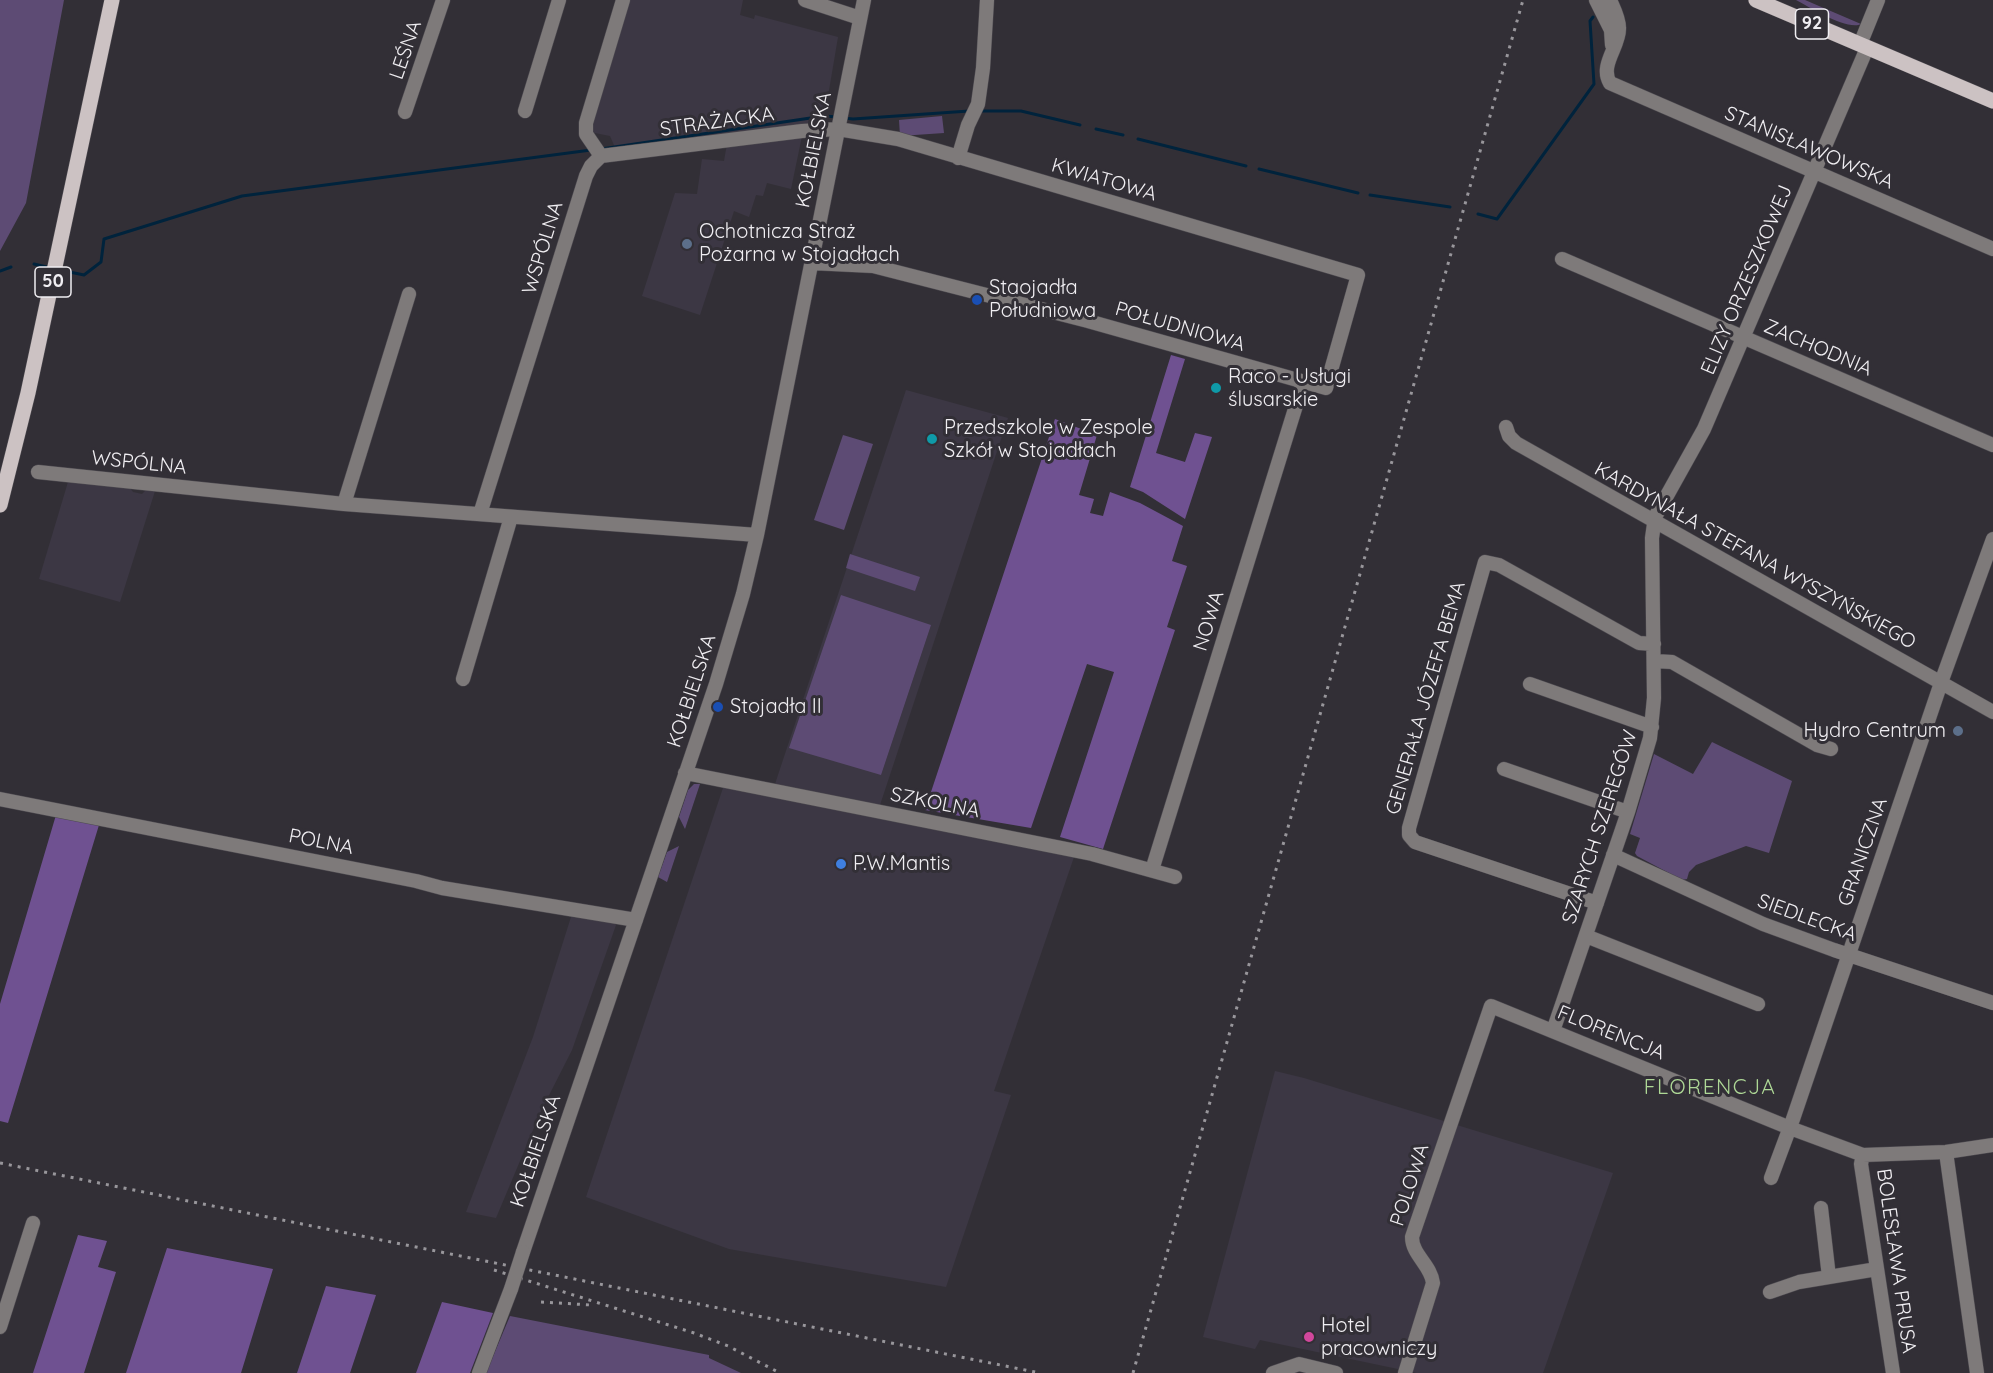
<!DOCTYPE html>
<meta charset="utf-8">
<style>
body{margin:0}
canvas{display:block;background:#322f36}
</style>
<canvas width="1993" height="1373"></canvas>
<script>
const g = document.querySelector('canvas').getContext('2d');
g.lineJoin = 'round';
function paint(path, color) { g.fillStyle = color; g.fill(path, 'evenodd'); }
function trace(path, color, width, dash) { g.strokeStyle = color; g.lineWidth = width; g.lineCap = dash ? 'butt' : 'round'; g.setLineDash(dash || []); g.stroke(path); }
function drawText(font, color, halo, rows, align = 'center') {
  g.font = font + ' Quicksand,sans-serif'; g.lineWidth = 6; g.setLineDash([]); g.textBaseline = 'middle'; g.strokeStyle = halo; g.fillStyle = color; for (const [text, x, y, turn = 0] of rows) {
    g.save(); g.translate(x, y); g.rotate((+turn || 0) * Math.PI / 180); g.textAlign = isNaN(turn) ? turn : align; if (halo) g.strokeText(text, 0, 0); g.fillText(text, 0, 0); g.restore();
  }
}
paint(new Path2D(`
 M628 0H743L740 15 754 19 755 15 838 37 825 114 820 124 617 152 610 136 590 132Z
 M802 136 791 189 767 183 763 196 756 195 749 217 734 211 700 315 642 296 675 193 697 194 702 159 724 161 727 144Z
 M906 390 1008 418 880 805 775 784Z
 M68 482 129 487 133 492 142 494 146 490 155 491 120 602 39 579Z
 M724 785 1074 857 994 1091 1011 1095 946 1287 729 1249 586 1197Z
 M571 917 613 922 616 925 572 1050 541 1111 496 1218 466 1212 533 1037Z
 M1275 1071 1304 1078 1613 1173 1543 1373H1417L1260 1340 1255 1349 1203 1337Z`), '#3c3744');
paint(new Path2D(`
 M0 0H64L26 203 0 251Z
 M1796 0H1805L1861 24C1848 31 1809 7 1796 0Z
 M942 116 944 133 900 136 899 120Z
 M843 435 873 444 844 530 814 520Z
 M850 554 920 577 915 591 846 568Z
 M841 595 931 625 881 775 789 748Z
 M1712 742 1792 781 1769 853 1746 846 1696 865 1689 872 1687 879 1682 880 1637 856 1635 853 1640 838 1630 834 1654 754 1693 774Z
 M694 784H700L685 829 679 817 688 790Z
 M679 846 667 882 658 877 667 852Z
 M510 1316 709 1355V1358L741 1373H486Z`), '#5d4b74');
paint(new Path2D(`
 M1171 355 1185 359 1156 453 1185 462 1195 433 1212 437 1185 519 1143 492 1130 487Z
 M1055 419 1097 435 1079 495 1094 499 1090 513 1103 516 1110 492 1140 503 1183 526 1172 561 1187 566 1167 627 1175 630 1103 849 1060 837 1114 672 1087 664 1031 828 925 810Z
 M56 815 99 825 8 1123 0 1121V1004Z
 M78 1235 107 1241 98 1267 116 1272 84 1373H33Z
 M167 1248 273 1269 241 1373H126Z
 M326 1286 376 1295 350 1373H297Z
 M442 1302 493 1313 470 1373H416Z`), '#6f5191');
trace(new Path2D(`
 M979 111H1021L1080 125
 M844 118 853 119 969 111
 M1096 129 1123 135
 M1138 139 1246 166
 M601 149 824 116 838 117
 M1259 169 1358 193
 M1370 195 1450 207
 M1478 214 1497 219 1594 84 1590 21 1593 17
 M34 264 51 268
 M60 270 84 275 101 262 104 239 242 196 591 150
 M0 271 11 267`), '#00233c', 3);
const minor = new Path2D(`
 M805 0 860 18
 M1596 0 1611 30 1612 45
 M1610 0C1614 9 1619 18 1619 28 1620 46 1599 65 1610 83L1993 249
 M1863 37 1878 0
 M525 111 559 0
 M405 112 443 0
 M601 156 802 131 838 129 898 139 1358 275 1326 388 1088 321 873 266 811 263
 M601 156 586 134V123L623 0
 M958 158 968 125 978 104 983 68 987 0
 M1562 259 1993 445
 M1506 427 1509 436 1516 443 1993 712
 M38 472 344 504 757 535
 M344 504 409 294
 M480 514 586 176 591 166 601 156
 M1654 661 1672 662 1817 745 1831 749
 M463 679 511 517
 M1530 684 1652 727
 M1504 769 1628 812
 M685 773 1092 854 1175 877
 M0 799 416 881 442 888 636 920
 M1613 855 1763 924 1834 950 1993 1003
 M1152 870 1303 383
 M1597 903 1415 842 1409 835V828L1485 562 1499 565 1639 643 1654 644
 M1586 936 1758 1004
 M1553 1031 1628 812 1650 738 1654 698 1652 538 1655 517 1704 429 1867 48
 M1946 1152 1977 1373
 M1863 1155 1861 1164 1893 1373
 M1771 1178 1793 1119 1943 677 1993 539
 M1821 1208 1829 1277
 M523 1252 716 684 743 594 757 535 864 0
 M1770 1292 1799 1282 1877 1269
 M0 1327 33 1223
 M479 1373 511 1289
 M1273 1373 1299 1364 1336 1373
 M1405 1373 1433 1283C1431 1265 1412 1255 1412 1237L1491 1006 1790 1128 1863 1155 1946 1152 1993 1145`);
const major = new Path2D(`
 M1756 0 1993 101
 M0 505 28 393 112 0`);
trace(minor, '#4d4a50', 15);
trace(major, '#4d4a50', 16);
trace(minor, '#7e7a7a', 14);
trace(major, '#ccc2c3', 15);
trace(new Path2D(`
 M0 1163 1040 1373
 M494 1270 694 1333 728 1346 780 1373
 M541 1302 591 1305
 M1133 1373 1523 0`), '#98969b', 3, [3, 6]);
const minorBridge = new Path2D(`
 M511 1289 523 1252`);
trace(minorBridge, '#4d4a50', 15, []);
trace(minorBridge, '#7e7a7a', 14);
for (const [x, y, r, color] of [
 [687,244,6,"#5c6f8a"],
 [977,300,6,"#1a4fb4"],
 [1216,388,6,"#0f9aa8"],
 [932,439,6,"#0f9aa8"],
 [718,707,6,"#1a4fb4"],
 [1958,731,6,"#5c6f8a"],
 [841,864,6,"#3f7fe0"],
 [1309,1337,6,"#d1479c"]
]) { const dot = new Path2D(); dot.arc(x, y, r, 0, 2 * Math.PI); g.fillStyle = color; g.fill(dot); trace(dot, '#322f36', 2); }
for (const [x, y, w] of [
 [1812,24,33],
 [53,282,36]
]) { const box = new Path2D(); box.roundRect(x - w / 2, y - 15, w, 30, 4.5); g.fillStyle = '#322f36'; g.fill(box); trace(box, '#f0eef2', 1.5); }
drawText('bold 18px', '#f0eef2', null, [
 ["92",1812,24],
 ["50",53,282]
]);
drawText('20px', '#f0eef2', '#322f36', [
 ["LEŚNA",406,50,-71],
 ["STRAŻACKA",717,122,-8],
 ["STANISŁAWOWSKA",1809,148,23],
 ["KOŁBIELSKA",814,150,-79],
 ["KWIATOWA",1104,180,16],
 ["WSPÓLNA",543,248,-73],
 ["ELIZY ORZESZKOWEJ",1747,280,-67],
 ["POŁUDNIOWA",1180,327,16],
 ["ZACHODNIA",1818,348,23],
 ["WSPÓLNA",139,463,6],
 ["KARDYNAŁA STEFANA WYSZYŃSKIEGO",1755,556,29],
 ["NOWA",1209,621,-73],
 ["KOŁBIELSKA",692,691,-72],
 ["GENERAŁA JÓZEFA BEMA",1426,698,-74],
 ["SZKOLNA",935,803,11],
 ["SZARYCH SZEREGÓW",1600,827,-72],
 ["POLNA",321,842,11],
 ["GRANICZNA",1863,852,-71],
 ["SIEDLECKA",1807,918,20],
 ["FLORENCJA",1611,1033,22],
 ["KOŁBIELSKA",536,1151,-71],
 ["POLOWA",1410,1185,-72],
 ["BOLESŁAWA PRUSA",1896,1261,82]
]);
drawText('20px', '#f0eef2', '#322f36', [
 ["Ochotnicza Straż",699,232],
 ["Pożarna w Stojadłach",699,255],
 ["Staojadła",989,288],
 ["Południowa",989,311],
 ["Raco - Usługi",1228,377],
 ["ślusarskie",1228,400],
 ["Przedszkole w Zespole",944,428],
 ["Szkół w Stojadłach",944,451],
 ["Stojadła II",730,707],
 ["Hydro Centrum",1946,731,"right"],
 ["P.W.Mantis",853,864],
 ["Hotel",1321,1326],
 ["pracowniczy",1321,1349]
], 'left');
g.letterSpacing = '1.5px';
drawText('21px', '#aed896', '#322f36', [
 ["FLORENCJA",1710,1088]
]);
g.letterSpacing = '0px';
</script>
